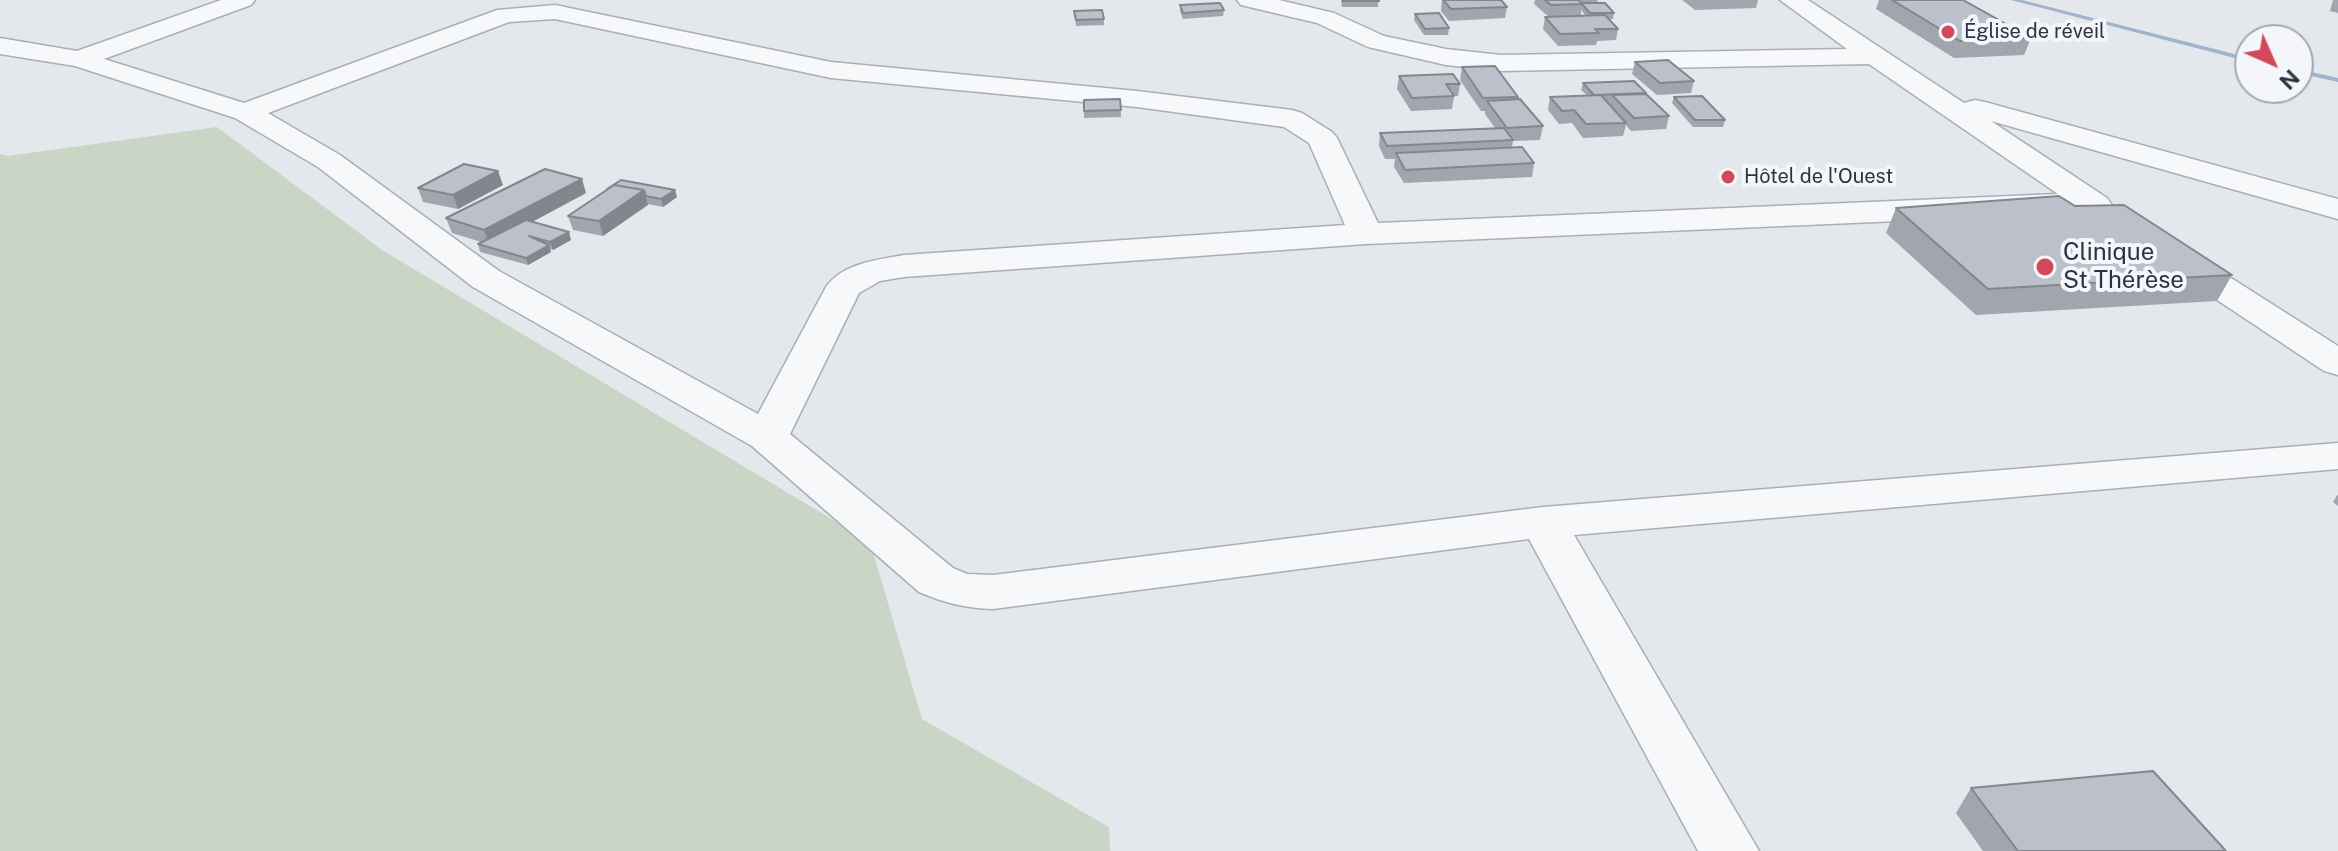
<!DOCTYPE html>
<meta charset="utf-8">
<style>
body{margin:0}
#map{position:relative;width:2338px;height:851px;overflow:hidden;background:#e4e7ec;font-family:"Public Sans",sans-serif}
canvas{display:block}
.north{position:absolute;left:2234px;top:24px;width:80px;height:80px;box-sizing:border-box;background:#f4f6f9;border:2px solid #a4a8b1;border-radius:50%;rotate:135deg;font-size:22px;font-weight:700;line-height:32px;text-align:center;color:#2b3445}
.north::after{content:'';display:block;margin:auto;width:28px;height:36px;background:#d1495b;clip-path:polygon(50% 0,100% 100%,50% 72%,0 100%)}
</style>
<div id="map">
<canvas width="2338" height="851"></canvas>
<div class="north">N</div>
</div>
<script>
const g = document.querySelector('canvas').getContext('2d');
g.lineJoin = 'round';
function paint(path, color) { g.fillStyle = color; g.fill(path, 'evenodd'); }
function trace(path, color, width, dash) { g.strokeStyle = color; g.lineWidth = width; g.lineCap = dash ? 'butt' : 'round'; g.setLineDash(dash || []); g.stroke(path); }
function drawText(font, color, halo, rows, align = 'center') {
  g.font = font + ' "Public Sans",sans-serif'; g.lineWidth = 8; g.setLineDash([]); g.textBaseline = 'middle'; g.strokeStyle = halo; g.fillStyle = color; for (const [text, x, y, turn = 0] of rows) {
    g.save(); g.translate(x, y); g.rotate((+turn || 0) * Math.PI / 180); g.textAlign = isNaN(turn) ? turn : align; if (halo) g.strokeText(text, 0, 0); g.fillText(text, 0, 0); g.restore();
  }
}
paint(new Path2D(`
 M217 127 382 250 870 542 922 719 1109 827 1110 851H0V154L8 156Z`), '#c9d6c5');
paint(new Path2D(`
 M2011 0H2022L2250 58V62Z
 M2298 69 2338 78V82L2298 73Z`), '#9fb4cc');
const minor = new Path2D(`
 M221 0H255L251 5 104 59 244 103 497 10 555 5 831 62 1137 91 1292 110 1302 113 1332 132 1337 138 1378 223 2058 194 1869 64 1501 71 1446 65 1368 47 1317 23 1241 5 1237 0H1279L1334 13 1384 36 1446 49 1501 55 1847 49 1780 0H1808L1964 103 1975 100 1985 102 2338 199V219L1991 121 2107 198 2112 205 2107 212 1366 244 904 277 880 281 859 293 790 434 953 568 967 574 993 575 1543 507 2338 443V469L1574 535 1759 851H1698L1529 539 993 609C965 608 945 603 919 592L752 446 473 287 318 167 235 118 75 66 0 54V38L77 51ZM555 19 831 78 1137 107 1284 127 1309 143 1345 225 904 255C877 260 843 263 826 287L758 414 499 271 340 155 268 113 509 22Z
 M2175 247 2187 250 2338 346V375L2324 371 2163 264 2158 257 2163 250Z`);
trace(minor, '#a9aeb7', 3);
paint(minor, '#f7f8fa');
paint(new Path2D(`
 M1341 0H1378V7H1342Z
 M1442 0 1507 7 1505 18 1449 21 1441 11Z
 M1535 0H1598L1597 3 1614 13 1613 19H1609L1618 29 1616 40 1597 41 1596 45 1558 46 1543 29 1545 17 1586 16 1581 10V15L1549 17 1534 4Z
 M1682 0H1758L1756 8 1695 10Z
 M1879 0H1963L2031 38 2024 55 1954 58 1876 9Z
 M2333 0H2338V13L2330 11Z
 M1180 5 1224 10 1223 16 1183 19 1180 11Z
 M1074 11 1104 19V25L1076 26Z
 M1415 14 1449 28 1448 35H1424L1414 20Z
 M1635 62 1694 81 1691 93 1657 95 1632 74Z
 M1462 67 1518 97V99L1543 126 1540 140 1513 141 1512 147 1534 163 1532 177 1404 183 1394 167 1395 159H1385L1379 146 1380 133 1495 128 1485 114V111H1481L1460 80Z
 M1399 76 1460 84 1458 96H1454L1452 109 1411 111 1397 89Z
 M1583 83 1669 116 1666 129 1631 131 1626 125 1623 136 1583 138 1572 123 1559 124 1548 110 1550 97 1587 95 1581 90Z
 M1674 97 1725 120 1723 127H1693L1672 103Z
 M1120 99 1121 117 1084 118V100Z
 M503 185 458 209 423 202 418 188Z
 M607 190 677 197 663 207 648 204 603 236 573 230 568 216Z
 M586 193 532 222 571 240 553 250 550 249 551 252 528 265 480 252 478 244 481 242 452 233 446 218Z
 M2075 206 2232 275 2217 301 1976 315 1886 233 1896 208Z
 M2338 494V506L2333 502Z
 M1971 788 2226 851H1983L1956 813Z`), '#a1a5ae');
paint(new Path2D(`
 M498 171 503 185 458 209 453 195Z
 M582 179 586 193 489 245 484 230Z
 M644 190 648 205 603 236 599 221Z
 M675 190 677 197 663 207 661 199Z
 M569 232 571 240 553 250 550 242Z
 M549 245 551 252 528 265 526 258Z`), '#83868d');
const building = new Path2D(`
 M1343 0H1378L1379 1H1343Z
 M1443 0H1501L1507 7 1451 9Z
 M1545 0H1578L1583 4 1551 5Z
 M1892 0H1963L2031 38 1960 41Z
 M1220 3 1224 10 1183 13 1180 5Z
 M1581 3H1605L1614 13H1590Z
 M1102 10 1104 19 1076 20 1074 11Z
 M1439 13 1449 28 1425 29 1415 14Z
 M1605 15 1618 29H1595L1599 33 1560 34 1545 17Z
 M1668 60 1694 81 1660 83 1635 62Z
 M1495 66 1518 97 1483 98 1462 67Z
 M1453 74 1460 84H1446L1454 96 1412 98 1399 76Z
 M1634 81 1646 93 1594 95 1583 83Z
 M1646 94 1669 116 1634 118 1612 95Z
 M1601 95 1626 123 1586 124 1574 110 1562 111 1550 97Z
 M1702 96 1725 120H1695L1674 97Z
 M1120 99 1121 110 1084 111V100Z
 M1520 99 1543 126 1507 128 1487 101Z
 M1504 128 1513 140 1387 146 1380 133Z
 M1522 147 1534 163 1405 170 1396 153Z
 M464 164 498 171 453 195 418 188Z
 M545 169 582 179 484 230 446 218Z
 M621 180 675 190 661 199 646 196 644 190 614 185 607 189Z
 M614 185 644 190 599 221 568 216Z
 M2059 196 2075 206 2124 205 2232 275 1988 289 1896 208Z
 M526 220 569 232 550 242 529 236 549 245 526 258 478 244Z
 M2153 771 2226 851H2018L1971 788Z`);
paint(building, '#bbc0ca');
trace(building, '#83868d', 2);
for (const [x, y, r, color] of [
 [1948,32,8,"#d1495b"],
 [1728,177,8,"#d1495b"],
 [2045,267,10,"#d1495b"]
]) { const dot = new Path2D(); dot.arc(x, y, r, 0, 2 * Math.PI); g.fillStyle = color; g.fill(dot); trace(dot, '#f4f6f9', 3); }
drawText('20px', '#2b3445', '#f4f6f9', [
 ["Église de réveil",1964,32],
 ["Hôtel de l'Ouest",1744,177]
], 'left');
drawText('24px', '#2b3445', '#f4f6f9', [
 ["Clinique",2063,253],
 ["St Thérèse",2063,281]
], 'left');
</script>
